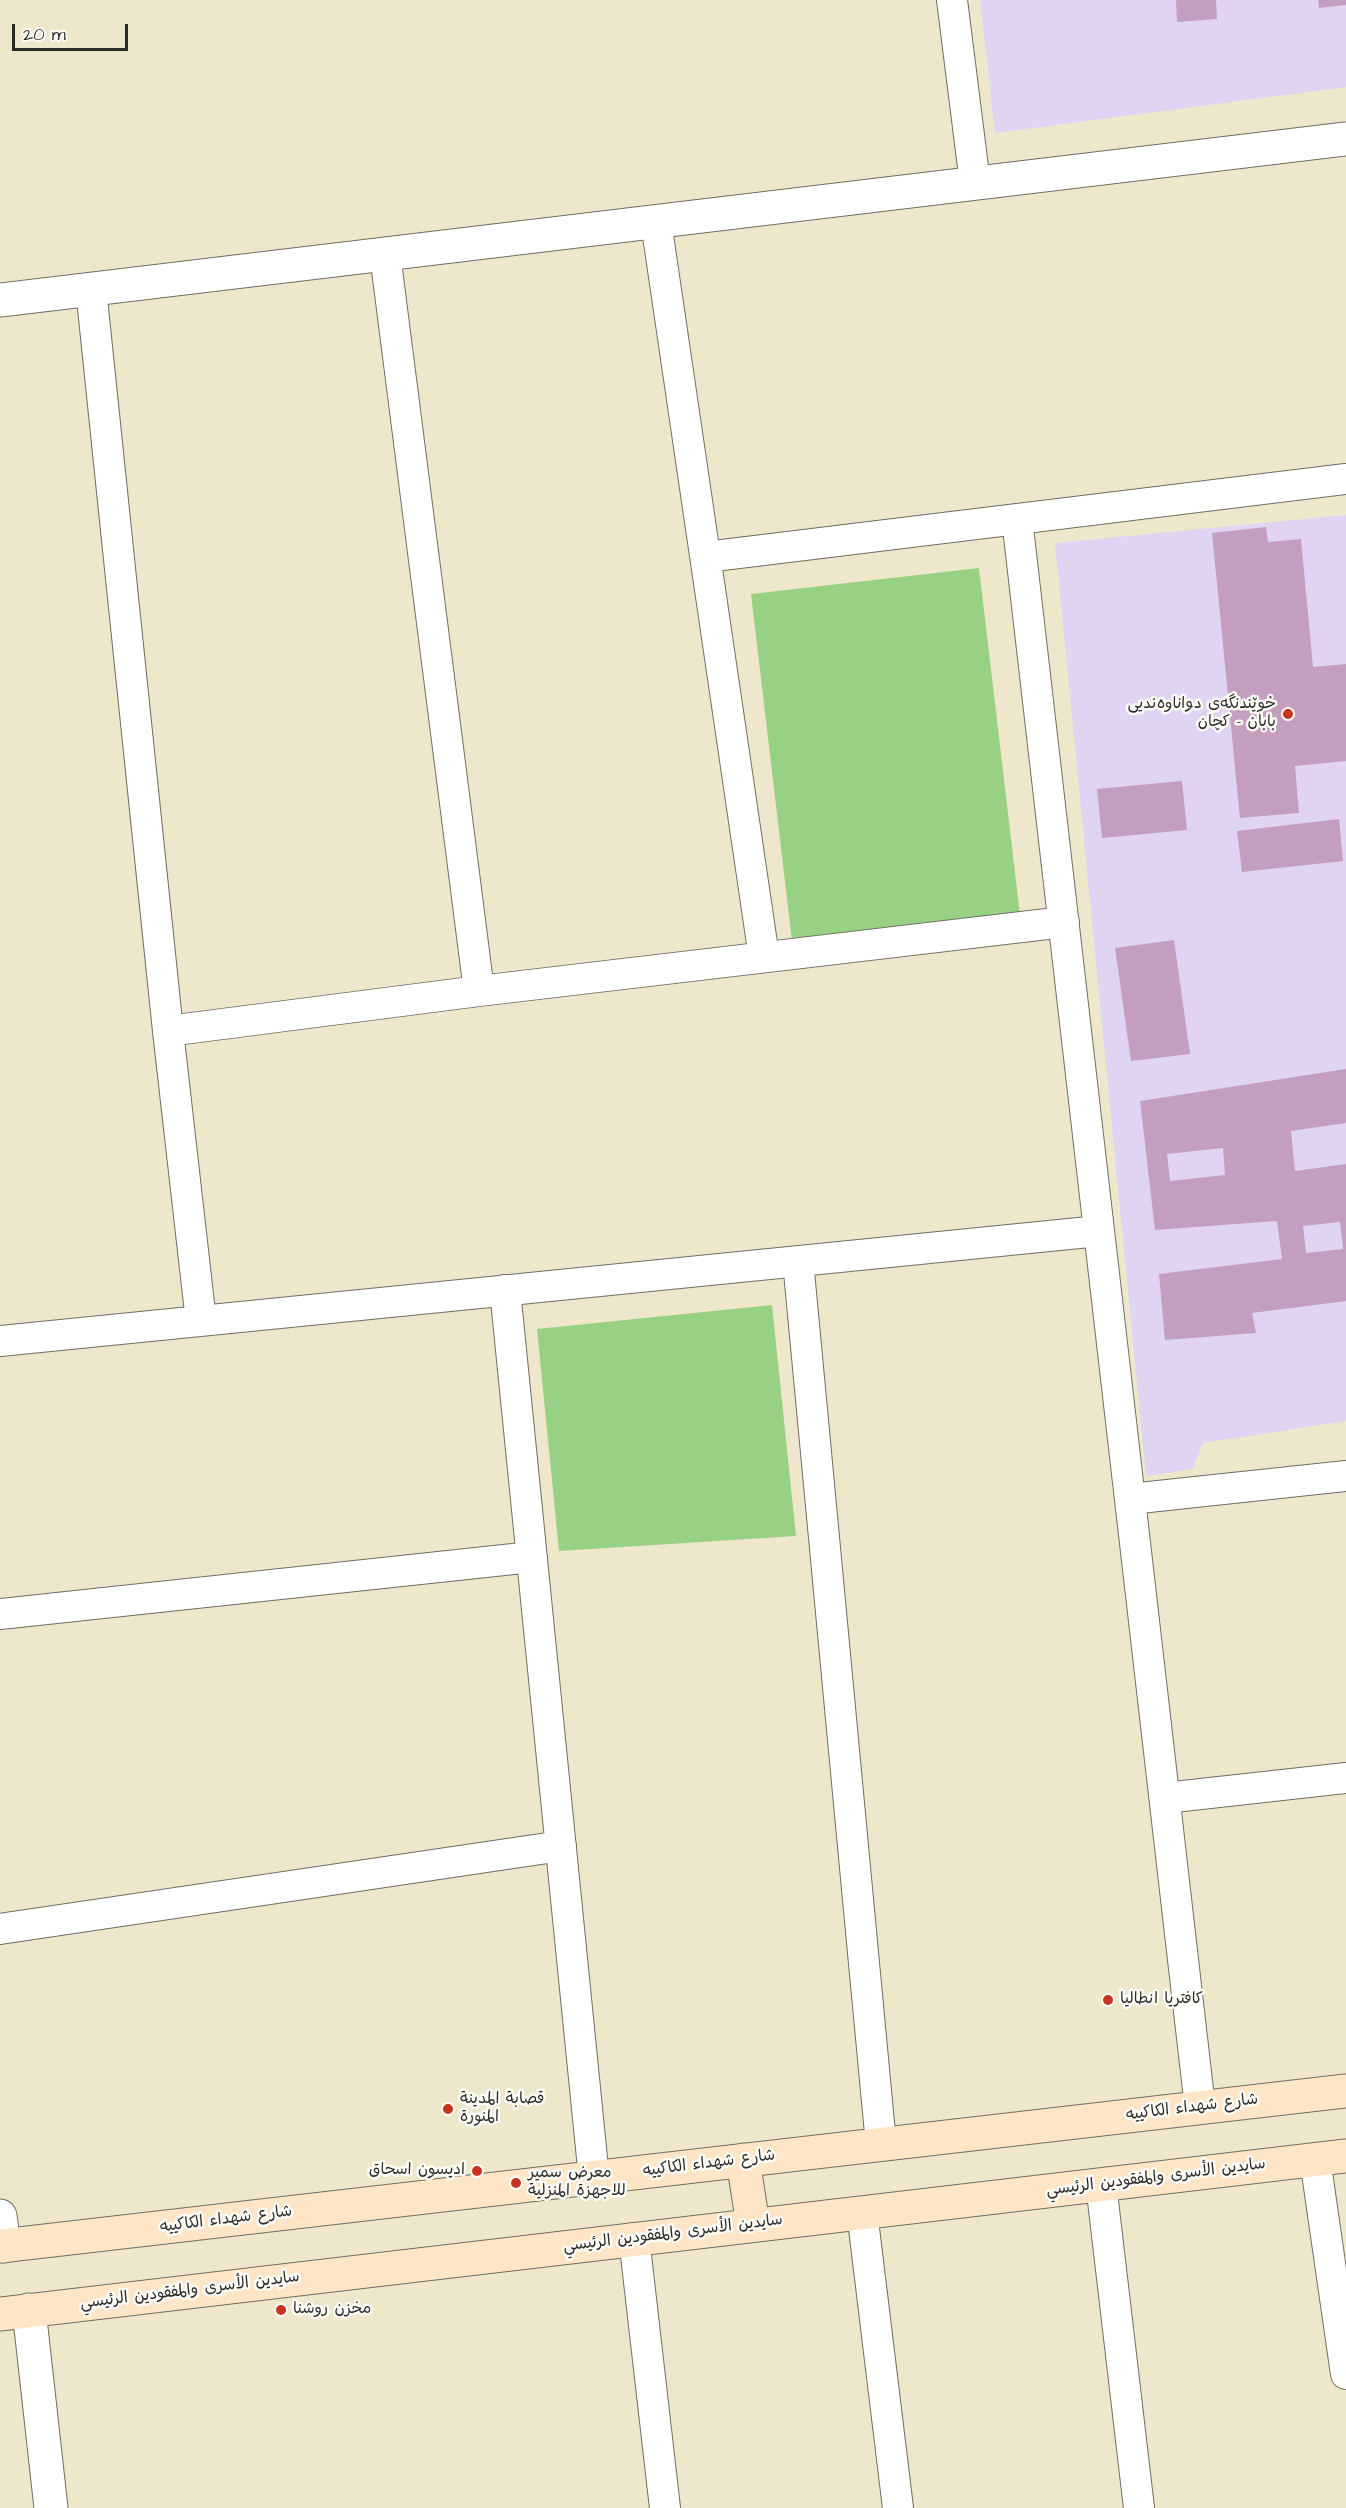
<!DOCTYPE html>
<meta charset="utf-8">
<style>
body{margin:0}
#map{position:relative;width:1346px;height:2508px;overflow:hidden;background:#eee7cc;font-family:"Architects Daughter",sans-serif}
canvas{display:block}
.scale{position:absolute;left:12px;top:24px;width:116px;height:27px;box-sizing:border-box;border:3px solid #2b2b2b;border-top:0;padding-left:8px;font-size:18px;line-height:21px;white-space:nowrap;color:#2b2b2b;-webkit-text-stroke:4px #fdfcf7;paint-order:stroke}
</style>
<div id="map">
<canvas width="1346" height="2508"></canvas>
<div class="scale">20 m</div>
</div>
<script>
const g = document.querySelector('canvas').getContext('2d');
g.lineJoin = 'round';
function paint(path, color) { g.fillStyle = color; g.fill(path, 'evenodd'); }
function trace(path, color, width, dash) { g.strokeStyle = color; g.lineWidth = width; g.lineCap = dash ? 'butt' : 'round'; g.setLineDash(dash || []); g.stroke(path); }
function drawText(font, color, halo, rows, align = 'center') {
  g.font = font + ' "Architects Daughter","Playpen Sans Arabic",sans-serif'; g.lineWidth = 5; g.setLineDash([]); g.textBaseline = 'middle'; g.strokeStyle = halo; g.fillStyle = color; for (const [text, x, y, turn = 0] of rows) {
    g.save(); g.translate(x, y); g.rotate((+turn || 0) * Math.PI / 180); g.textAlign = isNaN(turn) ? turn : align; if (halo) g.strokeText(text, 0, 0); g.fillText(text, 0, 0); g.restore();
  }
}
paint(new Path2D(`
 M980 0H1346V87L995 133Z
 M1346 515V1421L1203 1443 1193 1469 1146 1476 1055 543Z`), '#e1d4f3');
paint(new Path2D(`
 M979 568 1020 915 792 941 751 594Z
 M772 1305 796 1536 559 1551 537 1329Z`), '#98d184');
paint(new Path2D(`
 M1176 0H1216L1217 19 1177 22Z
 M1318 0H1346V5L1319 8Z
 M1266 527 1268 542 1301 539 1313 667 1346 664V761L1295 766 1299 813 1240 818 1212 533Z
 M1182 781 1187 830 1102 838 1097 789Z
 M1339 819 1343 861 1242 872 1237 831Z
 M1174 940 1190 1054 1131 1061 1115 948Z
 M1346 1069V1123L1291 1131 1295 1171 1346 1164V1301L1252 1313 1256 1333 1165 1340 1159 1274 1282 1259 1277 1221 1155 1230 1140 1101ZM1223 1148 1225 1175 1170 1181 1167 1154ZM1340 1222 1343 1249 1306 1253 1303 1226Z`), '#c49ebe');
const minor = new Path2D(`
 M952 0 975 183
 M656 222 764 957
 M385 254 479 991
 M91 289 168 1031 201 1321
 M1017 519 1200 2107
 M706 557 1346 479
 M168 1031 479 991 1064 922
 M798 1261 881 2144
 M505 1290 594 2178
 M0 1341 1099 1231
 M1130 1499 1346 1476
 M0 1614 532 1557
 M1165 1798 1346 1778
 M0 1929 561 1846
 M1315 2159 1346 2374
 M1101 2184 1139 2508
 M862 2212 898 2508
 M634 2238 665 2508`);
const tertiary = new Path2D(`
 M0 300 1346 139
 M0 2216 4 2246
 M29 2310 51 2508`);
const secondary = new Path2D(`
 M743 2160 753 2225
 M0 2246 1346 2091
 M0 2314 1346 2156`);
trace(minor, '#6f6d63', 32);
trace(tertiary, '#6f6d63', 35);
trace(secondary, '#6f6d63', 35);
trace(minor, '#fff', 30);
trace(tertiary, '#fff', 33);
trace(secondary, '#fde5c5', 33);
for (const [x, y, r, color] of [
 [1288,714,6,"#c8321e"],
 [1108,2000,6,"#c8321e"],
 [448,2109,6,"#c8321e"],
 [477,2171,6,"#c8321e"],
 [516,2183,6,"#c8321e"],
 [281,2310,6,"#c8321e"]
]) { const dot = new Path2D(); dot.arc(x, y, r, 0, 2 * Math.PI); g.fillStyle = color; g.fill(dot); trace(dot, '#fdfcf7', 2); }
drawText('16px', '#2b2b2b', '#fdfcf7', [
 ["خوێندنگەی دواناوەندیی",1276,705,"right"],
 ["بابان - کچان",1276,723,"right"],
 ["كافتريا انطاليا",1120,2000],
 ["قصابة المدينة",460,2100],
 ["المنورة",460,2118],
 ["اديسون اسحاق",465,2171,"right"],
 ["معرض سمير",528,2174],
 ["للاجهزة المنزلية",528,2192],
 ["مخزن روشنا",293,2310]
], 'left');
drawText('16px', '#2b2b2b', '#fdfcf7', [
 ["شارع شهداء الكاكييه",1192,2108,-7],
 ["شارع شهداء الكاكييه",709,2164,-7],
 ["سايدين الأسرى والمفقودين الرئيسي",1156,2178,-7],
 ["شارع شهداء الكاكييه",226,2220,-7],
 ["سايدين الأسرى والمفقودين الرئيسي",673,2234,-7],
 ["سايدين الأسرى والمفقودين الرئيسي",190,2291,-7]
]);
</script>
